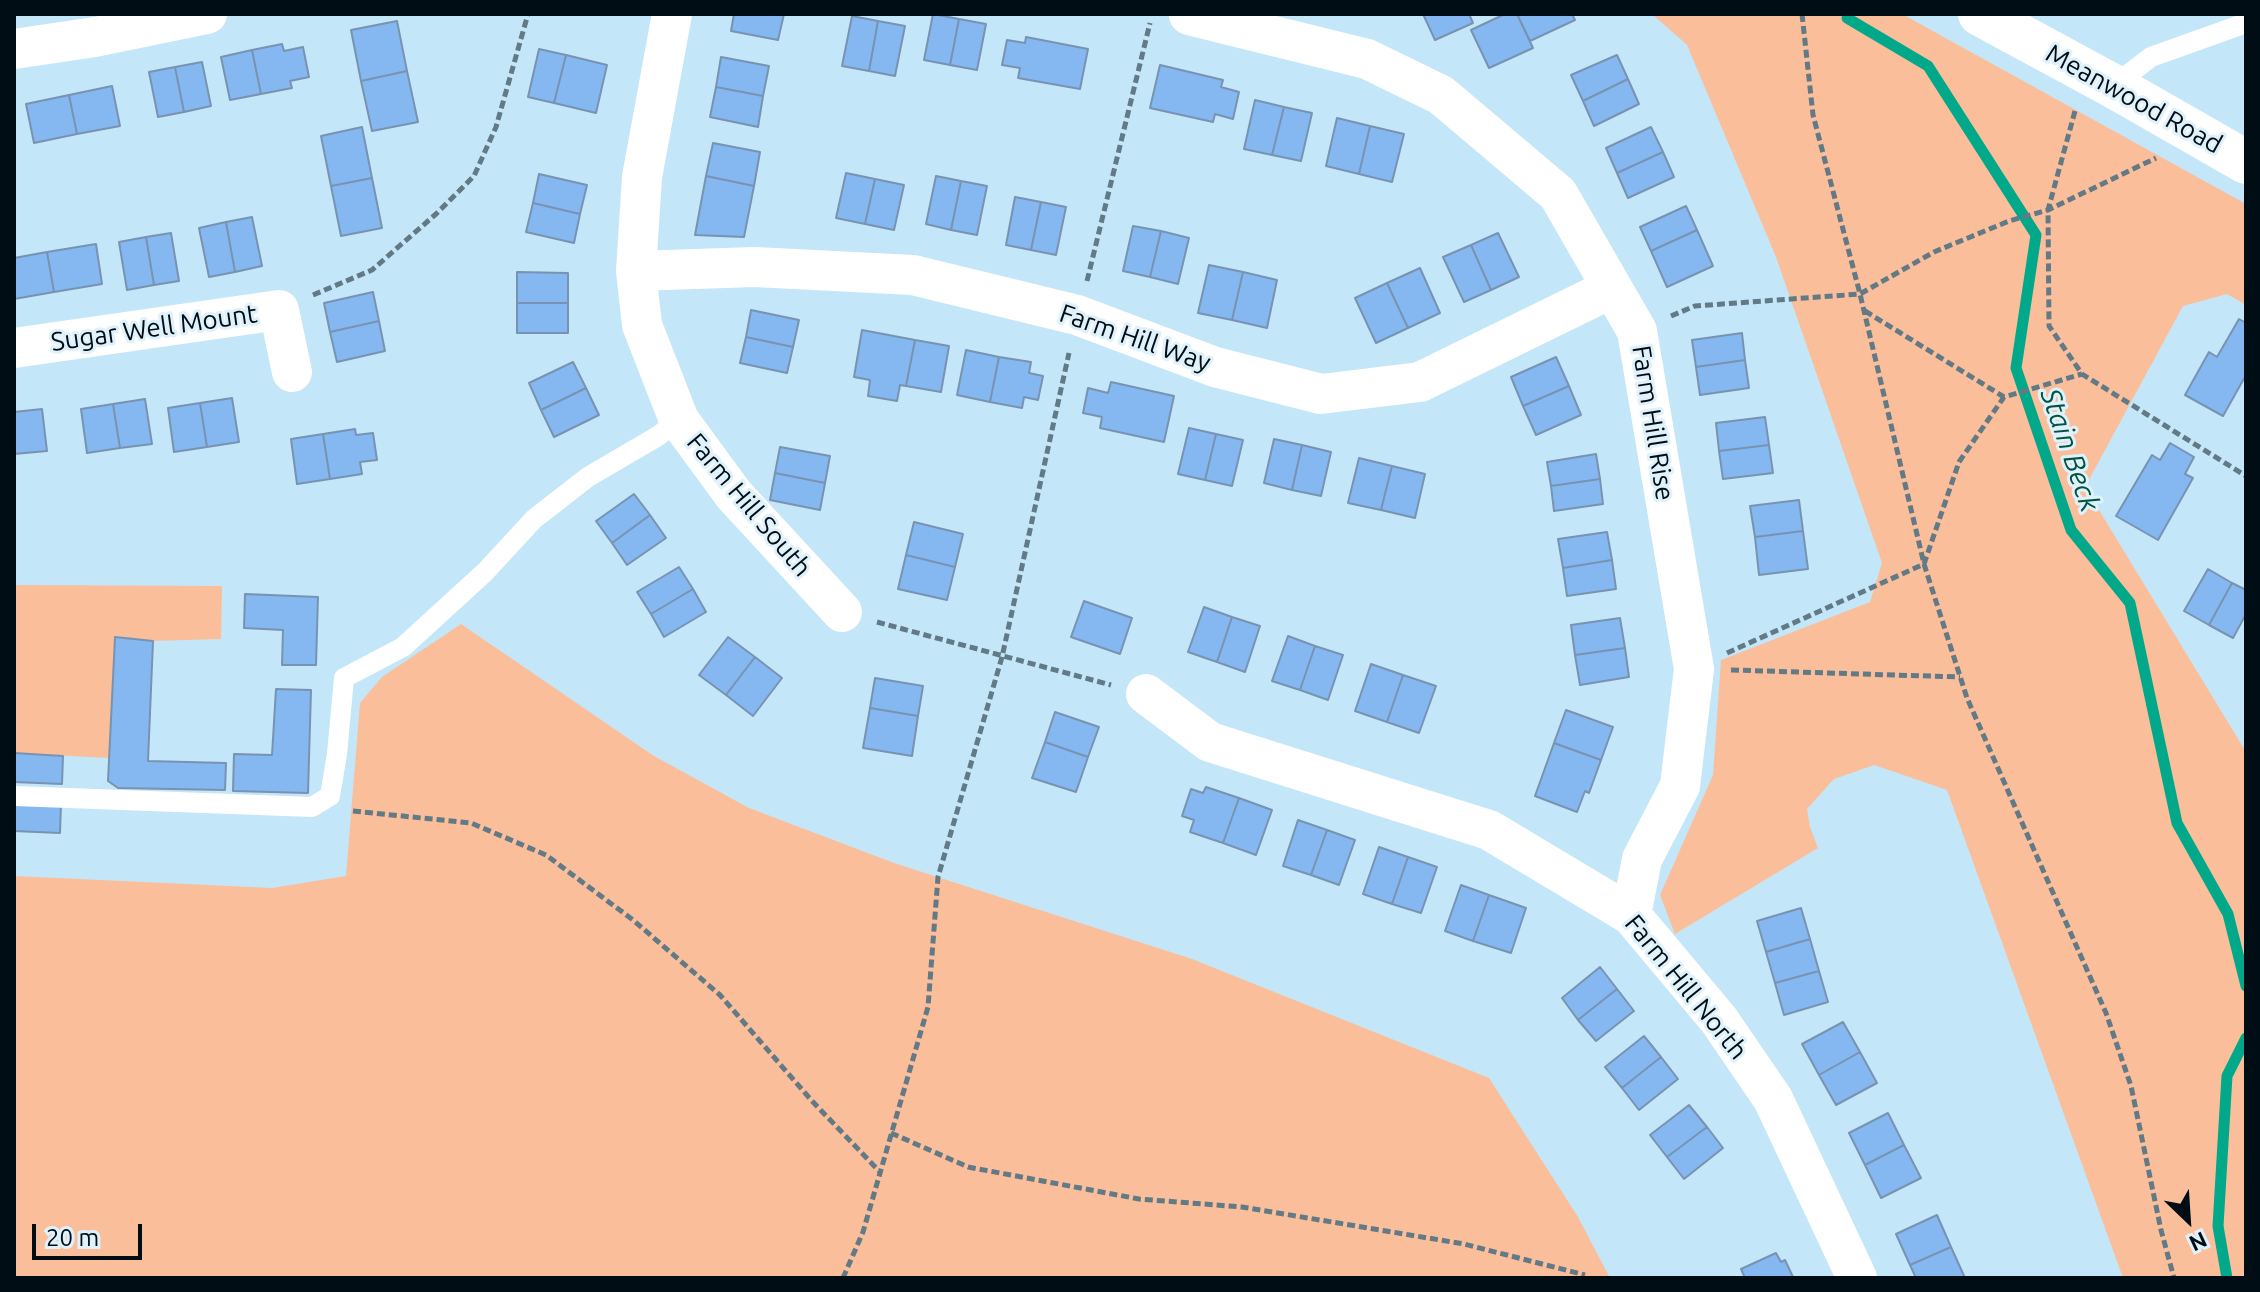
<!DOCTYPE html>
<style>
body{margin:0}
#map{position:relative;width:2260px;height:1292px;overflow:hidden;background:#c4e6f9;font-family:Ubuntu,sans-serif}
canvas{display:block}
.frame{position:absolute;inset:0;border:16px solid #010d15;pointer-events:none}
.north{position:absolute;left:2148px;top:1180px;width:80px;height:80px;-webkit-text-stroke:6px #dff1fa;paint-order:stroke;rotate:155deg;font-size:22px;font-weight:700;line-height:32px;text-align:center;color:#010d15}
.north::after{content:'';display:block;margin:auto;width:28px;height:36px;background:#010d15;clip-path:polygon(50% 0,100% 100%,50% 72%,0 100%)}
.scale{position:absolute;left:32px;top:1224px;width:110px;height:36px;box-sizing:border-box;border:4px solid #010d15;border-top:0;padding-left:10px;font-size:24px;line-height:28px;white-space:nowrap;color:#010d15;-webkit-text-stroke:6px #dff1fa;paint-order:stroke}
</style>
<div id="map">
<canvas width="2260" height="1292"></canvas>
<div class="frame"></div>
<div class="north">N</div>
<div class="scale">20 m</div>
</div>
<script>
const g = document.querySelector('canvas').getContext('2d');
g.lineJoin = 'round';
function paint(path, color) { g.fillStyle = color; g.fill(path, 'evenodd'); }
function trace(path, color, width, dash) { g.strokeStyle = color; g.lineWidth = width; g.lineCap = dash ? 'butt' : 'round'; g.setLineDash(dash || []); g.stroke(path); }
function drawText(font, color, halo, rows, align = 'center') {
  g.font = font + ' Ubuntu,sans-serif'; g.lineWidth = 6; g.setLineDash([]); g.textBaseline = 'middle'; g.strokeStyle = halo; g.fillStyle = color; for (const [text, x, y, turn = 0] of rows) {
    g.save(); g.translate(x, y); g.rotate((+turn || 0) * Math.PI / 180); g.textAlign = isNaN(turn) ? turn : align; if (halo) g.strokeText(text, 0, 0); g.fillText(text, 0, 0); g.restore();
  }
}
paint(new Path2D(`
 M1652 14H1902L2246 204V305L2227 294 2183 306 2085 487 2246 752V1278H2123L1947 790 1874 765 1834 779 1807 809 1810 827 1818 848 1675 934 1660 895 1713 775 1721 660 1870 602 1882 563 1776 257 1687 45Z
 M14 585 222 586 221 639 153 641 115 637 109 758 14 753Z
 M461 624 654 756 749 808 894 863 1192 959 1489 1078 1578 1217 1610 1278H14V876L272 888 346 876 360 703 382 677Z`), '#fbbe9a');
trace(new Path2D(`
 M1847 18 1928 66 2036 235 2016 368 2071 530 2130 603 2177 823 2228 914 2246 986
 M2227 1278 2218 1226 2227 1076 2246 1038`), '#02a88a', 11);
const building = new Path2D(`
 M734 14H784L778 40 731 31Z
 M933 14 959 19 950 65 924 60Z
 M1423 14H1469L1473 23 1435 40Z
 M1505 14H1517L1533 48 1489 68 1471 30Z
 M1517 14H1572L1575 20 1530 41Z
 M852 16 878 21 869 71 842 66Z
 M959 19 986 24 977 70 950 65Z
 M397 21 407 71 361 81 351 30Z
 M878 21 905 26 895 76 869 71Z
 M1026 37 1088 49 1080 89 1018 78 1020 68 1002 65 1007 40 1025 43Z
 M282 44 284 51 303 47 309 77 290 81 292 88 261 94 252 50Z
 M539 49 566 55 554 103 528 97Z
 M252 50 261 94 230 100 221 57Z
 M566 55 607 65 596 113 554 103Z
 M1617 55 1628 79 1583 101 1571 75Z
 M721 57 769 66 763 96 716 87Z
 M202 62 211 106 184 112 175 67Z
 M1160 65 1223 80 1221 87 1239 92 1233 119 1215 114 1213 122 1150 108Z
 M175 67 184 112 158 117 149 72Z
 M407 71 418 122 372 131 361 81Z
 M1628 79 1639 104 1594 126 1583 101Z
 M112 86 120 126 77 134 69 95Z
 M716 87 763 96 758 127 710 117Z
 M69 95 77 134 34 143 26 104Z
 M1255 100 1284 107 1272 155 1244 149Z
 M1284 107 1312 113 1301 161 1272 155Z
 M1337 118 1370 126 1359 174 1326 166Z
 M1370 126 1404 134 1392 182 1359 174Z
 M362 127 372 178 331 186 321 136Z
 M1651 127 1663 152 1617 173 1606 148Z
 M713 143 760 152 754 186 706 176Z
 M1663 152 1674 177 1628 198 1617 173Z
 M846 173 875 179 865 224 836 218Z
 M539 174 587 185 580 214 533 203Z
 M706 176 754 186 744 237 695 235Z
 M936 176 961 181 951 230 926 224Z
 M372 178 382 228 341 236 331 186Z
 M875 179 904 185 894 230 865 224Z
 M961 181 987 186 977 235 951 230Z
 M1015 197 1041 202 1031 250 1006 245Z
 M1041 202 1066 207 1056 255 1031 250Z
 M533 203 580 214 574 243 526 232Z
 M1686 206 1697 230 1651 251 1640 227Z
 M252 217 262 266 235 272 226 222Z
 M226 222 235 272 209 277 199 228Z
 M1133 226 1161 231 1150 277 1123 271Z
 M1697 230 1713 266 1667 287 1651 251Z
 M1161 231 1189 238 1178 284 1150 277Z
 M171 233 179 281 154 285 146 237Z
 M1498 233 1519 277 1491 290 1471 245Z
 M146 237 154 285 127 290 119 242Z
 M96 244 102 284 54 292 47 252Z
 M1471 245 1491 290 1464 302 1443 257Z
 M47 252 54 292 14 299V258Z
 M1209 265 1243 272 1232 320 1198 313Z
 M1420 268 1440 313 1408 328 1387 283Z
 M517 272 568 273V303H517Z
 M1243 272 1277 280 1267 328 1232 320Z
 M1387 283 1408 328 1376 343 1355 298Z
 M373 292 379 321 330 332 324 303Z
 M517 303H568V333H517Z
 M751 310 799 320 793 347 746 337Z
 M2239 319 2246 323V375L2223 416 2185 395 2209 352 2217 357Z
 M379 321 385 351 337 362 330 332Z
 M862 330 915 340 906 386 900 385 897 401 868 396 870 380 854 377Z
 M1742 333 1745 360 1696 367 1692 340Z
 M746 337 793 347 787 373 740 363Z
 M915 340 949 346 941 392 906 386Z
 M966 350 999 357 990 402 957 395Z
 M999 357 1031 362 1029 373 1043 376 1038 400 1024 397 1022 408 990 402Z
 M1556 357 1569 386 1523 406 1511 377Z
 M1745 360 1749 388 1700 395 1696 367Z
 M573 362 586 388 541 410 529 383Z
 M1111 382 1174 396 1164 442 1100 428 1102 417 1083 413 1088 388 1108 393Z
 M1569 386 1581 415 1536 435 1523 406Z
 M586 388 599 415 554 437 541 410Z
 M232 398 239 442 207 447 200 403Z
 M145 399 152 444 120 448 113 404Z
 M200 403 207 447 174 452 168 408Z
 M113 404 120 448 87 453 81 409Z
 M42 409 47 451 14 454V412Z
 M1765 417 1769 445 1719 451 1716 423Z
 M1189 428 1216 434 1205 480 1178 474Z
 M355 429 356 435 373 433 377 460 360 462 362 474 330 479 323 434Z
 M323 434 330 479 297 484 291 439Z
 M1216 434 1243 440 1232 486 1205 480Z
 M1274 439 1302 445 1292 490 1264 483Z
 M2170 443 2194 457 2185 474 2193 478 2158 540 2116 516 2152 455 2160 460Z
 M1302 445 1331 452 1321 496 1292 490Z
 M1769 445 1773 473 1723 479 1719 451Z
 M780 447 830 456 825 483 775 473Z
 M1596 454 1600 479 1551 486 1547 462Z
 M1359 458 1392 466 1381 510 1348 503Z
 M1392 466 1425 474 1415 518 1381 510Z
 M775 473 825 483 820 510 770 500Z
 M1600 479 1603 504 1554 511 1551 486Z
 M634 494 650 515 612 543 596 521Z
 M1799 500 1803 531 1755 537 1750 506Z
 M650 515 666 538 627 565 612 543Z
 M914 522 963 534 955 567 906 555Z
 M1803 531 1808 569 1759 575 1755 537Z
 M1607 532 1612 560 1563 568 1558 539Z
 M906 555 955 567 947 600 898 589Z
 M1612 560 1616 589 1567 596 1563 568Z
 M679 567 693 589 651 614 637 592Z
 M2208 569 2232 583 2209 625 2184 611Z
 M2232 583 2246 590V614L2233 638 2209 625Z
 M693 589 706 612 664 637 651 614Z
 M245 594 318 597 316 665H282L283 630 244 628Z
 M1084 601 1132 618 1120 654 1071 637Z
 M1204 607 1232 617 1217 662 1188 652Z
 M1232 617 1260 626 1245 672 1217 662Z
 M1620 618 1625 648 1575 655 1571 625Z
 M1288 636 1315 646 1300 690 1272 681Z
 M115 637 153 641 148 761 226 763 225 790 118 788 108 781Z
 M728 637 755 657 726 695 699 675Z
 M1315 646 1343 655 1328 700 1300 690Z
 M1625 648 1629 677 1580 685 1575 655Z
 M755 657 782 678 753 716 726 695Z
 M1371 664 1403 675 1387 722 1355 711Z
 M1403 675 1436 686 1419 733 1387 722Z
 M875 678 923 686 918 716 870 708Z
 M276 689 311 690 308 793 233 791 234 754 272 755Z
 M870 708 918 716 912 756 863 748Z
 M1566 710 1613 727 1601 760 1554 743Z
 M1055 712 1099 727 1088 757 1045 742Z
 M1045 742 1088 757 1076 792 1032 778Z
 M1554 743 1601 760 1589 793 1585 791 1577 812 1535 796Z
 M14 753 63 756 62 784 14 782Z
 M1206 787 1239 798 1223 843 1190 832 1194 820 1182 816 1191 789 1203 793Z
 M1239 798 1272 810 1256 855 1223 843Z
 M14 802 61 804 60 833 14 831Z
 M1298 820 1327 830 1311 875 1283 866Z
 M1327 830 1355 840 1339 885 1311 875Z
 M1379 847 1408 857 1392 904 1363 894Z
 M1408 857 1437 867 1421 913 1392 904Z
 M1461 885 1489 895 1473 941 1445 931Z
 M1489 895 1526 908 1511 953 1473 941Z
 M1801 908 1810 939 1766 952 1757 921Z
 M1810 939 1819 971 1775 983 1766 952Z
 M1600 967 1617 989 1578 1020 1562 998Z
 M1819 971 1828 1002 1784 1015 1775 983Z
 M1617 989 1634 1011 1596 1041 1578 1020Z
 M1843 1022 1860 1052 1819 1075 1802 1044Z
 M1644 1036 1661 1057 1622 1088 1605 1067Z
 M1860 1052 1877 1083 1836 1105 1819 1075Z
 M1661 1057 1678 1079 1639 1110 1622 1088Z
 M1689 1105 1707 1127 1667 1157 1650 1135Z
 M1888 1113 1904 1145 1865 1165 1849 1133Z
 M1707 1127 1723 1148 1684 1179 1667 1157Z
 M1904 1145 1921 1178 1881 1198 1865 1165Z
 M1937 1215 1951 1247 1910 1265 1896 1234Z
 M1951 1247 1965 1278H1916L1910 1265Z
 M1776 1253 1781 1262 1785 1260 1793 1277 1745 1278 1741 1269Z`);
paint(building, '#85b8f0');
trace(building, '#7893b2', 2);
trace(new Path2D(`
 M1802 14 1813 115 1860 294 1924 564 1967 698 2106 1013 2131 1086 2161 1230 2174 1278
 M2075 111 2048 210 2049 326 2082 374 2246 476
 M1087 281 1150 23
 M313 295 372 270 436 214 474 176 496 127 528 14
 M1865 311 2004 397
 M1671 316 1695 306 1860 294 1934 252 2009 221 2048 210 2156 158
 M877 622 1111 685
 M1727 653 1924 564 1959 462 2004 397 2082 374
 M1731 670 1960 677
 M353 811 471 823 546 855 633 920 720 995 812 1101 880 1172
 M891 1133 968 1167 1139 1199 1242 1207 1464 1244 1585 1275
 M843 1278 863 1232 928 1007 938 877 1002 657 1069 353`), '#627986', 5, [8, 4]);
trace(new Path2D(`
 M2113 86 2151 57 2246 23
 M14 796 312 807 330 796 337 754 344 678 403 647 485 572 534 519 588 477 658 436 679 420`), '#fff', 20);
trace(new Path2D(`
 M672 14 642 177 636 271 642 325 679 420 734 495 842 612
 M1189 15 1367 59 1441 95 1558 194 1637 331 1694 669 1680 786 1642 859 1631 915
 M14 49 95 37 207 14
 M636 271 755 267 913 275 1077 315 1215 367 1321 394 1420 382 1612 288
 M14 348 279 310 292 372
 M1146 694 1210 742 1489 830 1631 915 1719 1020 1773 1099 1857 1278`), '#fff', 40);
trace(new Path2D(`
 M1980 14 2113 86 2246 162`), '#fff', 44);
drawText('26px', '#010d15', '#dff1fa', [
 ["Meanwood Road",2134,99,29],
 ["Sugar Well Mount",154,328,-8],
 ["Farm Hill Way",1135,338,19],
 ["Farm Hill Rise",1653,423,81],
 ["Farm Hill South",749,505,50],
 ["Farm Hill North",1686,987,51]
]);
drawText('italic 28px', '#005441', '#dff1fa', [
 ["Stain Beck",2070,450,71]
]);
</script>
